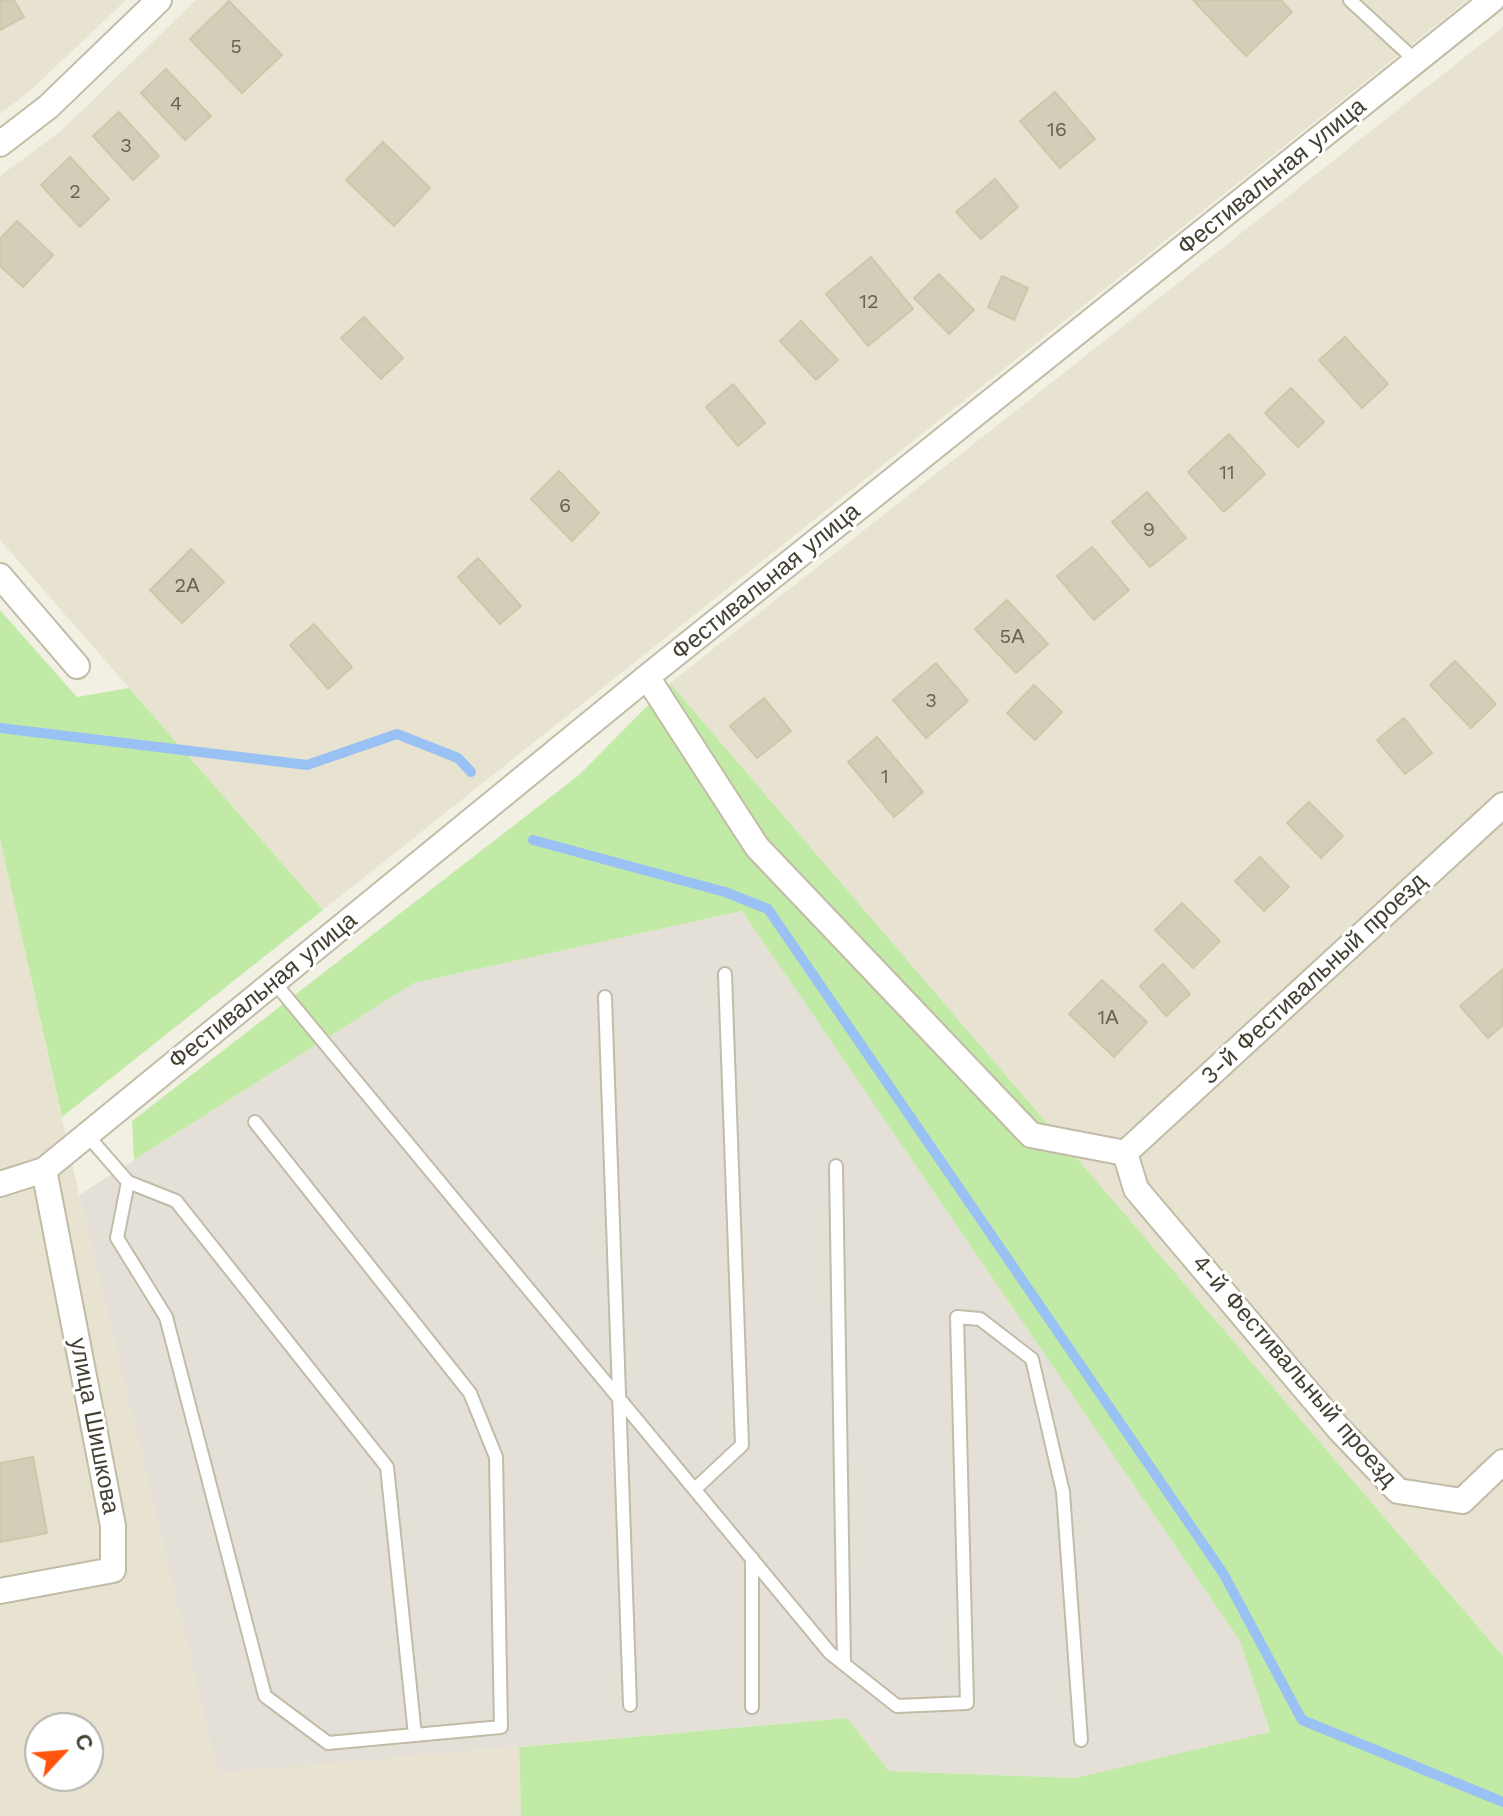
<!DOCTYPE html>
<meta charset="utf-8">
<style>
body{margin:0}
#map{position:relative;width:1503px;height:1816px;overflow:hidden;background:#f2f0e2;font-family:"Work Sans",sans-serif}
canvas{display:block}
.north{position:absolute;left:24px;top:1712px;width:80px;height:80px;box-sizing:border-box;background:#fff;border:2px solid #b4b3ad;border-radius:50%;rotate:64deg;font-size:22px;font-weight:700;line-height:32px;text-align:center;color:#444032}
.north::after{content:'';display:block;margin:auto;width:28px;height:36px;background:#ff550c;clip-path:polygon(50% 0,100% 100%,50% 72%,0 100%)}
</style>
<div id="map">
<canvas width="1503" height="1816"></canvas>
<div class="north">С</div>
</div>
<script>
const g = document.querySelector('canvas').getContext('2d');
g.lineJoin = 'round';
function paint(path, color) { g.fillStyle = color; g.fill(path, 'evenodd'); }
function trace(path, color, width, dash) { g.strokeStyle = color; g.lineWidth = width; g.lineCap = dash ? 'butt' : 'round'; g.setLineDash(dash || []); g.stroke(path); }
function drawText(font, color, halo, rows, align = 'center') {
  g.font = font + ' "Work Sans",sans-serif'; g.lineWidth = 6; g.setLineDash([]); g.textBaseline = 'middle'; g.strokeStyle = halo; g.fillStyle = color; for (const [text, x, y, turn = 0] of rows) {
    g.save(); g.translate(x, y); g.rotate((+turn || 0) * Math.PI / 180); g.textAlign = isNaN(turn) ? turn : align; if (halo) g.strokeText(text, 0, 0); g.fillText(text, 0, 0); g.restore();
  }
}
paint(new Path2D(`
 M0 0H126L31 90 0 114Z
 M196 0H1468L323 910 0 540V176L62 130Z
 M1503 27V1656L670 683Z
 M0 839 79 1195 218 1772 519 1747 521 1816H0ZM40 1728H88V1776H40Z`), '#e7e3d0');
paint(new Path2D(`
 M742 911 1240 1641 1270 1733 1075 1778 889 1771 847 1718 218 1773 79 1195 414 983Z`), '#e4e0d7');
paint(new Path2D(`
 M0 610 77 697 129 688 323 910 62 1117 0 839Z
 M670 683 1503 1656V1816H521L519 1747 847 1718 889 1771 1075 1778 1270 1732 1240 1641 742 911 414 983 134 1160 132 1121 579 775Z`), '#c2eaa7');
trace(new Path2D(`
 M0 728 307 765 397 734 458 758 471 772
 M533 840 725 892 768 909 1223 1573 1302 1720 1503 1802`), '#99c1f4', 10);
const building = new Path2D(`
 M0 0H14L24 17 0 30Z
 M1193 0H1281L1292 12 1246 56Z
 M229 1 282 55 242 93 190 39Z
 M166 69 211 116 185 140 141 93Z
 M1055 92 1095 139 1060 168 1020 121Z
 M119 112 159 156 133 180 93 136Z
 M383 142 430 188 394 226 346 180Z
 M70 157 109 199 80 227 41 185Z
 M995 179 1018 207 981 239 956 212Z
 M17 221 53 255 23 287 0 266V239Z
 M871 257 913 309 868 346 826 294Z
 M939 274 974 310 949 334 914 298Z
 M1002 276 1028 288 1014 320 988 307Z
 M364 317 403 358 381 379 341 338Z
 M801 321 838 360 816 380 780 341Z
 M1345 337 1388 384 1362 408 1319 360Z
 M733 384 765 423 738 446 706 407Z
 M1291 388 1324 422 1298 447 1265 413Z
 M1229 434 1265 474 1224 512 1188 472Z
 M559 471 599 513 572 541 531 499Z
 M1147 492 1186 538 1150 567 1112 522Z
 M1092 547 1129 590 1094 620 1057 576Z
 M191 549 224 582 182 623 150 590Z
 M478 558 521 606 500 624 458 577Z
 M1007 600 1048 644 1016 673 975 629Z
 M314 624 352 667 328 689 290 645Z
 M1455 661 1496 704 1471 728 1430 685Z
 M936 663 968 701 926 738 893 700Z
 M1034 685 1062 712 1035 740 1007 713Z
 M764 698 791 731 757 758 730 726Z
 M1404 718 1432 753 1405 774 1377 740Z
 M877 737 923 792 894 817 848 762Z
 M1309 802 1343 836 1321 858 1287 823Z
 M1260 857 1289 887 1264 911 1235 881Z
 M1182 903 1220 941 1193 968 1155 930Z
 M1163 964 1190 994 1166 1016 1140 986Z
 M1503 969V1025L1488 1038 1460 1006Z
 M1102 980 1147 1022 1114 1057 1069 1014Z
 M33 1457 47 1533 0 1542V1463Z`);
paint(building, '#d4cdb7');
trace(building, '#d0c7aa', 2);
const lane = new Path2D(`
 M1350 0 1416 61
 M274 982 830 1653 897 1706 967 1703 957 1317 980 1319 1032 1359 1063 1492 1081 1740
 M605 997 630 1705
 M87 1135 128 1182 117 1238 166 1317 265 1696 328 1743 501 1727 496 1457 470 1393 255 1122
 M836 1166 844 1664
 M128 1182 176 1201 387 1467 415 1735
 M695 1489 742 1445 725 974
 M752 1707V1558`);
const street = new Path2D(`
 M0 144 48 107 159 0
 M0 576 77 666
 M647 677 757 847 1031 1135 1125 1153
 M1125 1153 1136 1189 1339 1429 1398 1491 1462 1501 1503 1462
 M1125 1153 1503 805
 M0 1184 44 1170 647 677 1492 0
 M0 1591 113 1570V1526L44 1170`);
trace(lane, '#c1bca7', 16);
trace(street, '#c1bca7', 28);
trace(lane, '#fff', 12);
trace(street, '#fff', 24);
drawText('20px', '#686353', null, [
 ["5",236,47],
 ["4",176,104],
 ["16",1057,130],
 ["3",126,146],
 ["2",75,192],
 ["12",869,302],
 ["11",1227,473],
 ["6",565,506],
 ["9",1149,530],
 ["2А",187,586],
 ["5А",1012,637],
 ["3",931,701],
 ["1",885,777],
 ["1А",1108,1018]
]);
drawText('24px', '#444032', '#fff', [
 ["Фестивальная улица",1272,177,-39],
 ["Фестивальная улица",766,582,-39],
 ["3-й Фестивальный проезд",1314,979,-43],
 ["Фестивальная улица",263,991,-39],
 ["4-й Фестивальный проезд",1294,1371,49],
 ["улица Шишкова",94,1426,79]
]);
</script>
